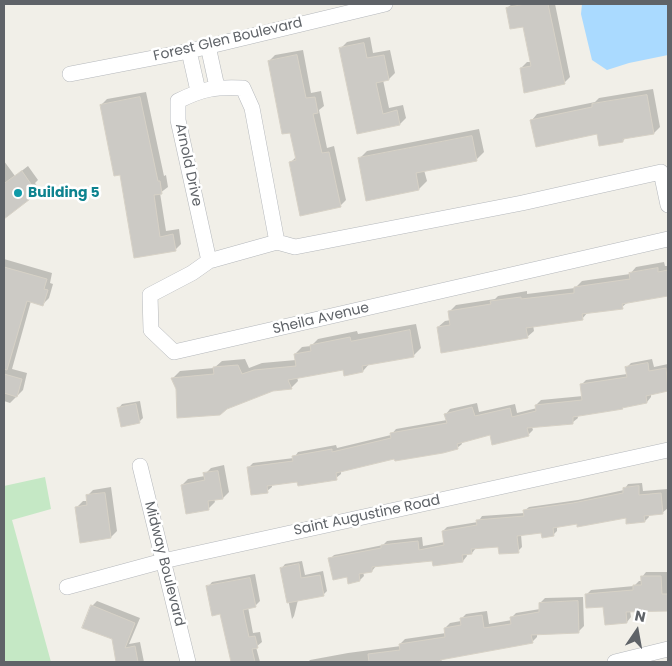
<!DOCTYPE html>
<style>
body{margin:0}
#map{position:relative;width:672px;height:666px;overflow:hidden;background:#f1efe8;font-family:Poppins,sans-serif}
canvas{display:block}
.frame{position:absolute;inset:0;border:5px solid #5f6368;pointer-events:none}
.north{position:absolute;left:612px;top:606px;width:50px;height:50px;-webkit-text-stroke:4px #fff;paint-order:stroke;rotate:12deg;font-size:14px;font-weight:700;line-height:20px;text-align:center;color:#5f6368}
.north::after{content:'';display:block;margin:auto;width:18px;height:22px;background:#5f6368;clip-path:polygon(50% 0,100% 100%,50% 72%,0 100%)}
</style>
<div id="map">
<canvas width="672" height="666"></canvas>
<div class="frame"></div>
<div class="north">N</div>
</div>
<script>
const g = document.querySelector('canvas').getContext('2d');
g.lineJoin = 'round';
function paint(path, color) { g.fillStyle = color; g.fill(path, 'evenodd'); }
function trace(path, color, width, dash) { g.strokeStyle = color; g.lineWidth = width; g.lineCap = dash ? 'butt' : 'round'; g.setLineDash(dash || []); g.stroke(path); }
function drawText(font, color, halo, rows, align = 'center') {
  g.font = font + ' Poppins,sans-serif'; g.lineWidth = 5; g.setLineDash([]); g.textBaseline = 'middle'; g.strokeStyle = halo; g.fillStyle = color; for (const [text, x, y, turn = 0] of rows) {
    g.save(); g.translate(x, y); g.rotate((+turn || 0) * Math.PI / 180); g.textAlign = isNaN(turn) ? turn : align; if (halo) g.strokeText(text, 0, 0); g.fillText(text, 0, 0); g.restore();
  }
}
paint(new Path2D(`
 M45 477 51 509 12 520 51 662H4V486Z`), '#c5e8c5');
paint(new Path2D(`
 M582 4H668V55L629 63 607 70 592 60 581 14Z`), '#aadaff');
paint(new Path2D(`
 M512 4H555L570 77 564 83 521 68 527 62H532L524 25 507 8Z
 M370 37 373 53 390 50 395 73 389 79 383 80 389 108 403 105 406 118 400 124 358 132 341 48 347 42Z
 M303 50 311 93 321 91 324 106 319 110 327 148 334 146 346 200 340 206 291 162 297 156 291 132 269 61 275 55Z
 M653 89 660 127 654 133 626 137 623 141 598 133 532 120 537 114 595 102 599 98Z
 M146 92 164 176 166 175 168 187 160 193 166 231 179 229 181 244 175 250 135 257 121 173 101 105 107 99Z
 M479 129 484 152 476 160 424 170 427 181 419 189 359 159 367 151Z
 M4 161 15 176 28 166 38 180 35 183 40 190 4 217Z
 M4 259 52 273 50 283 53 284 49 298 43 304 31 301 12 369 27 373 23 390 10 403 4 401Z
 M664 262 665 266H668V295L628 302 622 307 588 312 582 319 533 325 534 331 527 337 438 327 445 321 451 320 449 312 456 305 495 299 498 296 527 291V294L575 288 582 281 630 274 636 267Z
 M416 324 421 348 414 355 370 363 363 371 344 369 297 377 298 381 291 388 177 389 173 378 180 371 214 368 222 361 245 359 249 368 262 363 296 360 295 354 302 347 311 346 318 339 357 331 358 334Z
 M652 359 654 367 668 364V390L651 393V397L647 402 624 406 622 408 577 415 578 418 573 422 532 427 533 430 528 435 491 434 461 441 462 444 457 448 395 458 341 471V474L336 478 272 484V487L267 491 248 468 253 463 294 458 298 452 336 445 337 448 391 435 396 429 447 420 446 414 450 409 477 403 479 412 515 404 517 413 537 408 536 405 541 400 583 396 581 385 586 380 627 374 626 368 631 363Z
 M140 401 143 418 139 422 119 408 122 404Z
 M224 465 229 492 223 498 214 499 215 502 209 508 182 485 188 479 205 476V474L211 468Z
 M642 483 643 491 668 489V508L662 513 648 514 649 517 645 521 627 517 557 526V531L553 535 542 532 521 534 522 547 518 551 499 545 476 548 472 553H466L467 556 463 561 433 559 376 566 372 571 363 572 364 576 360 580 348 576 330 559 334 555 383 545 387 541 422 537 423 546 445 542 443 531 447 527 478 522 482 516 525 513 524 511 529 507 578 500 624 490 628 484Z
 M111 487 117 531 111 537 77 507 83 501H88L87 496 93 490Z
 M302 561 305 575 323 571 327 591 323 595 298 600 294 616 292 619 282 568 285 564Z
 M646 572H668V610H630L631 617 627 622 586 595 591 590 634 586 639 581H642V577Z
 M255 574 260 601 255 606 248 607 253 633 260 632 262 642 256 647 260 662H233L221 612 208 587 212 582Z
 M583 597 584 626 579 631 537 633V637L532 642 444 658 440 662H308L310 660 348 653 401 646 400 644 405 639 446 633 445 628 450 623 461 621V619L466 614 487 611 489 624 512 620 511 618 516 613 540 609V603L545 598Z
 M97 601 140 618 129 644 140 642 144 662H117L113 639 92 606Z`), '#0003');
const building = new Path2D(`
 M526 4H548L565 84 524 93 520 68 531 66 523 27 510 29 506 8Z
 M364 43 367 58 384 55 389 80 376 83 383 114 397 110 400 125 357 134 339 48Z
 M297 55 306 98 315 97 318 113 313 114 322 153 329 152 341 207 300 216 289 162 296 160 290 133 282 134 268 61Z
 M647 95 654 134 623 139V142L599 146 597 134 536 147 530 120 592 107V104Z
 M140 97 158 181H160L162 194 154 195 160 237 173 234 176 251 134 258 120 175 114 176 100 105Z
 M472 136 477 161 416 173 419 190 366 201 358 158Z
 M22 171 33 187 29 189 34 196 4 219V184Z
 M4 267 47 279 44 289 48 290 43 306 27 301 7 370 4 369Z
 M658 268V272L668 270V296L622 304 623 309 582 314 583 320 526 328 528 338 441 353 437 327 450 325 448 311 491 304 490 301 521 297V299L574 293V287L630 279 629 273Z
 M410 330 414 357 362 366 363 372 344 376 343 370 288 380 292 389 273 391 227 409 220 415 177 418 176 389 171 378 214 374 213 367 238 365 242 374 254 370 296 366 294 354 311 351 310 345 350 337 351 341Z
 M648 363 649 371 666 368 668 391 646 396 647 403 622 408 623 409 573 417V424L527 428 529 436 492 445 490 435 457 444 458 449 443 453 395 461 394 459 336 473 337 480 298 486 297 482 267 486 268 493 251 495 247 467 293 461 292 456 332 449V452L391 438 390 433 447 423 444 414 472 407 475 416 510 408 512 417 536 411 535 405 582 400 580 384 627 377 625 367Z
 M4 374 22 379 17 397 4 393Z
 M136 404 140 423 121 427 117 408Z
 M218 471 223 499 208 501 209 510 186 514 181 485 205 480 203 473Z
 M639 486V495L661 493 663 514 644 516 645 522 626 524V518L577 527V524L553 528 554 536 542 538 541 533 517 536 519 553 499 554 498 547 471 549 472 554 462 555 463 562 433 566 432 561 372 567V572L359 574 360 581 348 584 347 577 333 580 328 558 381 548V545L418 541 419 550 444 545 442 531 477 525 476 520 524 516 523 510 573 503 623 493V488Z
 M105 493 111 538 80 543 75 507 87 505 86 495Z
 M299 564 301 578 320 575 324 596 287 603 280 568Z
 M641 576H661L662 594H668V611L626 612 627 623 605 625 603 607 586 608 585 594 633 590V585H641Z
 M250 578 256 607 243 610 249 637 255 636 258 648 252 649 255 662H231L220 614 212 616 206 586Z
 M578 601 579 633 531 635 533 643 440 660V662H369L368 654 400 650 399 644 445 637 444 628 461 625 460 618 482 615 484 628 511 624 510 617 539 612V603Z
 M91 605 135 623 125 648 135 646 138 662H116L112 639 82 628Z`);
paint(building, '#cccac5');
trace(building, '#d6d1c6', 1);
const street = new Path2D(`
 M208 46 217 87
 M189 51 198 91
 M70 74 189 51 385 4
 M668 205 661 172 522 203 295 247 277 242 209 261 192 273 150 295 151 330 174 352 668 239
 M209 261 178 120V101C204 88 215 87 243 88L252 108 277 242
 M140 466 188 662
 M67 587 163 561 668 450
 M615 662 668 649`);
trace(street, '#b5b8bc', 16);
trace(street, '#fff', 15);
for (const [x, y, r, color] of [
 [18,193,5,"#0f9aa8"]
]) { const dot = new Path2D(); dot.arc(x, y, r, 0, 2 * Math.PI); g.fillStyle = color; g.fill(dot); trace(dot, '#fff', 2); }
drawText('14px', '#5f6368', '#fff', [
 ["Forest Glen Boulevard",228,40,-13],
 ["Arnold Drive",188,165,78],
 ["Sheila Avenue",321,319,-13],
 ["Saint Augustine Road",367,516,-12],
 ["Midway Boulevard",164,564,76]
]);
drawText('bold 14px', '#0d838f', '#fff', [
 ["Building 5",28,193]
], 'left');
</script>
